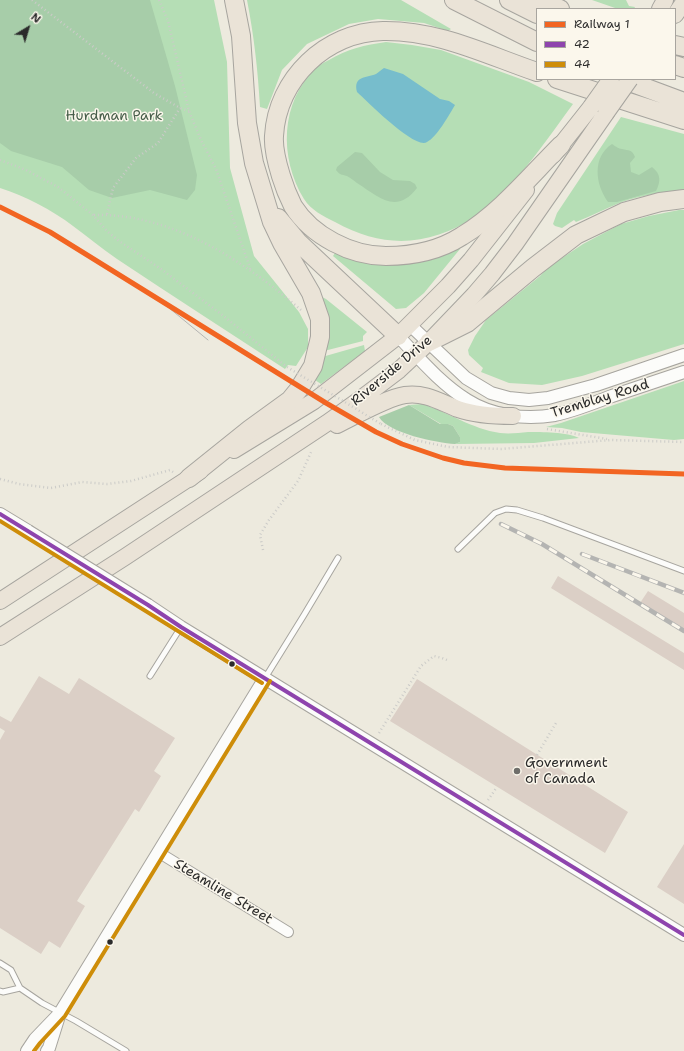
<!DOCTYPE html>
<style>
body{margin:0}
#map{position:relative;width:684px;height:1051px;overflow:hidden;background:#edeade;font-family:"Shantell Sans",sans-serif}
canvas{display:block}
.legend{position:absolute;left:536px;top:8px;width:140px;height:72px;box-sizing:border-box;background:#fbf7ec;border:1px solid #a8a59f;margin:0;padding:5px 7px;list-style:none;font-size:12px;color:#2b2b2b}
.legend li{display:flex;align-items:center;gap:8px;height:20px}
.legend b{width:20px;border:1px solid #a8a59f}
.north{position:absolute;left:8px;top:8px;width:40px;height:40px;-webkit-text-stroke:3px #fbf7ec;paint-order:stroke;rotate:38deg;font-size:11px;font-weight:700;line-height:16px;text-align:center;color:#2b2b2b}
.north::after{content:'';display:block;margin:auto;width:14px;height:18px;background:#2b2b2b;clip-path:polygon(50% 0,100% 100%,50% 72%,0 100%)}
</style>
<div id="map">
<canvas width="684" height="1051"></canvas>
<ul class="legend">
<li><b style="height:5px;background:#f26522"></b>Railway 1</li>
<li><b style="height:5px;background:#8e44ad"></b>42</li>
<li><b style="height:5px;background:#ce8d09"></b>44</li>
</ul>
<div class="north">N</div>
</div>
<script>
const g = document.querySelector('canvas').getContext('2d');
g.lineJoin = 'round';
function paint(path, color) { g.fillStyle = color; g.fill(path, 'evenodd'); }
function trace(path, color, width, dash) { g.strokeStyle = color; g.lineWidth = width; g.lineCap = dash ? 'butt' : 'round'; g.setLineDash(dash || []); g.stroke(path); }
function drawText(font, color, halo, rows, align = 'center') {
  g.font = font + ' "Shantell Sans",sans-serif'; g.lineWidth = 3; g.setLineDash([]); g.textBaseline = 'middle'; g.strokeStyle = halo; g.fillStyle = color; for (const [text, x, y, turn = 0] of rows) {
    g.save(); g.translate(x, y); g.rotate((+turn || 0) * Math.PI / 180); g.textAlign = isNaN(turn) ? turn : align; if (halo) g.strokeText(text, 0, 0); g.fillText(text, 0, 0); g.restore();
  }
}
paint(new Path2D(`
 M0 0H214L227 62 230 168 254 256 299 312 308 329V347L296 366 288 365 285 369C229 332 172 296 117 259 101 248 88 237 73 226 52 210 25 196 0 188Z
 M247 0H401L451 29 448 31 424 23 378 19 349 24 307 44 282 70 267 109 260 107C258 71 254 36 247 0Z
 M592 0H626L629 6 635 7 634 9H618Z
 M386 42 412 45 441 50 529 82 573 104C548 138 524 174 493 202 488 206 483 212 477 216 430 246 385 250 335 222 323 216 311 210 304 199 279 158 280 102 316 68 319 65 325 62 329 60 347 49 365 45 386 42Z
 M621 117 684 134V190C663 192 642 195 622 202 607 208 591 216 576 222L574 220 562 228 555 226 553 224 557 213Z
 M679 210H684V344L582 376 542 385 509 383 481 372 483 368 469 355 468 350 475 336 486 320 540 276 547 268 583 244 621 224 649 216Z
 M456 245 460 249 424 293 406 308 396 309 333 256 335 253 363 260Z
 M322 297 326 299 367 332 363 336V341L324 351Z
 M364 345 365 351 321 384 312 378 322 357Z
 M684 381V439L674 440 581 432 562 428 546 427 561 423Z
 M422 404C448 412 472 429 500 433 509 434 519 433 528 432 541 432 568 432 579 438L534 443 455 444 460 442V437L453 426 448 424H441L409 405Z`), '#b5deb5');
paint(new Path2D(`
 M0 0H150L175 86 197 175 195 190 187 200 150 190 112 198 89 190 62 167 11 151 0 143Z
 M612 144C615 146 619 149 622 149 629 151 632 149 635 157L630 163 631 172 639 175 652 167C661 174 661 181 656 191L617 202H608C595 184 592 157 612 144Z
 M355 152 362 153 380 172 393 180 410 181 415 184 417 188C396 215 379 197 357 183 354 181 351 178 347 176 341 174 341 176 336 170L337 167Z
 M409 405 440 424H448L453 426 460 437V442L455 444C437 443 388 433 379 417Z`), '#a7cda9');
paint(new Path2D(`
 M384 68 403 74 440 99 449 101 455 105C449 115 437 137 427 142 415 150 367 101 357 92 353 76 366 78 376 74 379 72 381 70 384 68Z`), '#77bdcc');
paint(new Path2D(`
 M558 576 684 653V670L551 588Z
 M648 591 684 613V630L640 603Z
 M39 676 69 694 79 678 175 738 154 771 161 776 139 812 135 809 77 901 85 906 60 948 49 941 41 954 0 928V740L5 731 0 728V716L11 722Z
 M417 679 628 812 605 853 390 721Z
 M684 844V904L657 887Z`), '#dbcfc6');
const service = new Path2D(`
 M458 549 495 513 506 509 517 510 543 518 684 571
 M150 676 181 627
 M265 678 304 615 338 558
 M0 963 11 970 20 988 42 1003 76 1021 126 1051
 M0 991 3 992 20 988`);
const minor = new Path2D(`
 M158 852 288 932`);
const tertiary = new Path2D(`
 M410 325 466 378 491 393 509 398 529 400 548 398 596 385 684 355
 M398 336C420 359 440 383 467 400 492 416 525 420 555 415 574 411 593 403 612 396 636 388 660 380 684 372
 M0 514 28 531
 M148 605 181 627 684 935
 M27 1051 35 1039 60 1013 265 678
 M47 1051 49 1048 59 1016`);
const primary = new Path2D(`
 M660 9 665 0
 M675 15 684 2
 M553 155 591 107
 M337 425C356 416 386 398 405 395 425 392 440 402 458 409 475 415 495 416 513 416
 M234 450 314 401 398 336 448 286 471 260 526 190
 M0 601 200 471
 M0 637 125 557 327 423 362 398 399 370 429 342 474 295 492 274 515 244 606 113`);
const motorway = new Path2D(`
 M454 0 537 42
 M509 0 537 14
 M533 0 560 9
 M675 45 684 47
 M675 65 684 68
 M537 72C487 55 438 30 383 31 326 32 277 79 274 136 273 149 277 163 281 176 284 186 288 196 293 206 312 236 351 256 386 256 412 256 440 250 462 236 500 213 530 176 561 145
 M557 79 684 120
 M622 79 684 102
 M278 218 298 242 398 336
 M429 342 467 323 533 268 576 235 624 212 660 202 684 199
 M189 478 250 429 290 400 299 389 313 366 320 337V319L311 293 282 243 272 222 254 163 247 123 241 36 234 0`);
trace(service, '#a7a59f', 7);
trace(minor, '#a7a59f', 12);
trace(tertiary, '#a7a59f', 14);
trace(primary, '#a7a59f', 18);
trace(motorway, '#a7a59f', 20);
trace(new Path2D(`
 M32 0 154 93 180 108 189 111
 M159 0 168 21 189 111 201 140 216 169 251 271
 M0 160 26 170 58 187 93 215 108 232 119 241 161 269 221 314 287 367
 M107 214 113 188 136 158 158 143 180 108
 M94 215C172 213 244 261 301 310
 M381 424 415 440 448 447 501 449 611 440 684 442
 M547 429 607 439
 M0 479 19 484 51 488 82 482 107 484 131 481 170 470 173 472
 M263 550 260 535 269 520 298 481 312 450
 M379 733 421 666 434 656 442 658 447 660
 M537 755 556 723
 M488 800 497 787`), '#cbcbc8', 2.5, [1, 3]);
trace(service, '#fcfcfa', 5);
trace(minor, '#fcfcfa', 10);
trace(tertiary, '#fcfcfa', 12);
trace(primary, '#eae3d7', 16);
trace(motorway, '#eae3d7', 18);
trace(new Path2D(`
 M163 303 208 340`), '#b4b4b2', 1);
const rail = new Path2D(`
 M501 524 542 544 684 631
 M582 554 684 593`);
trace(rail, '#b4b4b2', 4.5);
trace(rail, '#fbf7ec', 3, [9]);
const tertiaryBridge = new Path2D(`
 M28 531 148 605`);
const primaryBridge = new Path2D(`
 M591 107 611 79
 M606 113 630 79`);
trace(tertiaryBridge, '#a7a59f', 14, []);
trace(primaryBridge, '#a7a59f', 18, []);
trace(new Path2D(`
 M287 367 381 424`), '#cbcbc8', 2.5, [1, 3]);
trace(tertiaryBridge, '#fcfcfa', 12);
trace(primaryBridge, '#eae3d7', 16);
trace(new Path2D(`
 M0 514 148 605 181 627 684 935`), '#8e44ad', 4);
trace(new Path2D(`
 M0 521 262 683
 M34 1051 40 1043 65 1016 270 681`), '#ce8d09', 4);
trace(new Path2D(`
 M0 207 50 232 326 403 376 432 402 444 443 458 464 463 505 468 684 474`), '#f26522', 5);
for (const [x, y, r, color] of [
 [232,664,3.5,"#2b2b2b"],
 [517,771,4,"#6f6e6a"],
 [110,942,3.5,"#2b2b2b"]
]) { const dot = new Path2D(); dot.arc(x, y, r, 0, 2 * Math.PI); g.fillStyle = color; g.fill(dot); trace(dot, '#fbf7ec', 1.5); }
drawText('14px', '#475e4a', '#fbf7ec', [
 ["Hurdman Park",114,116]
]);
drawText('14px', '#2b2b2b', '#fbf7ec', [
 ["Riverside Drive",392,371,-40],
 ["Tremblay Road",600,399,-17],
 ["Steamline Street",223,892,31]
]);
drawText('14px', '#2b2b2b', '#fbf7ec', [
 ["Government",525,763],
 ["of Canada",525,779]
], 'left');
</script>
